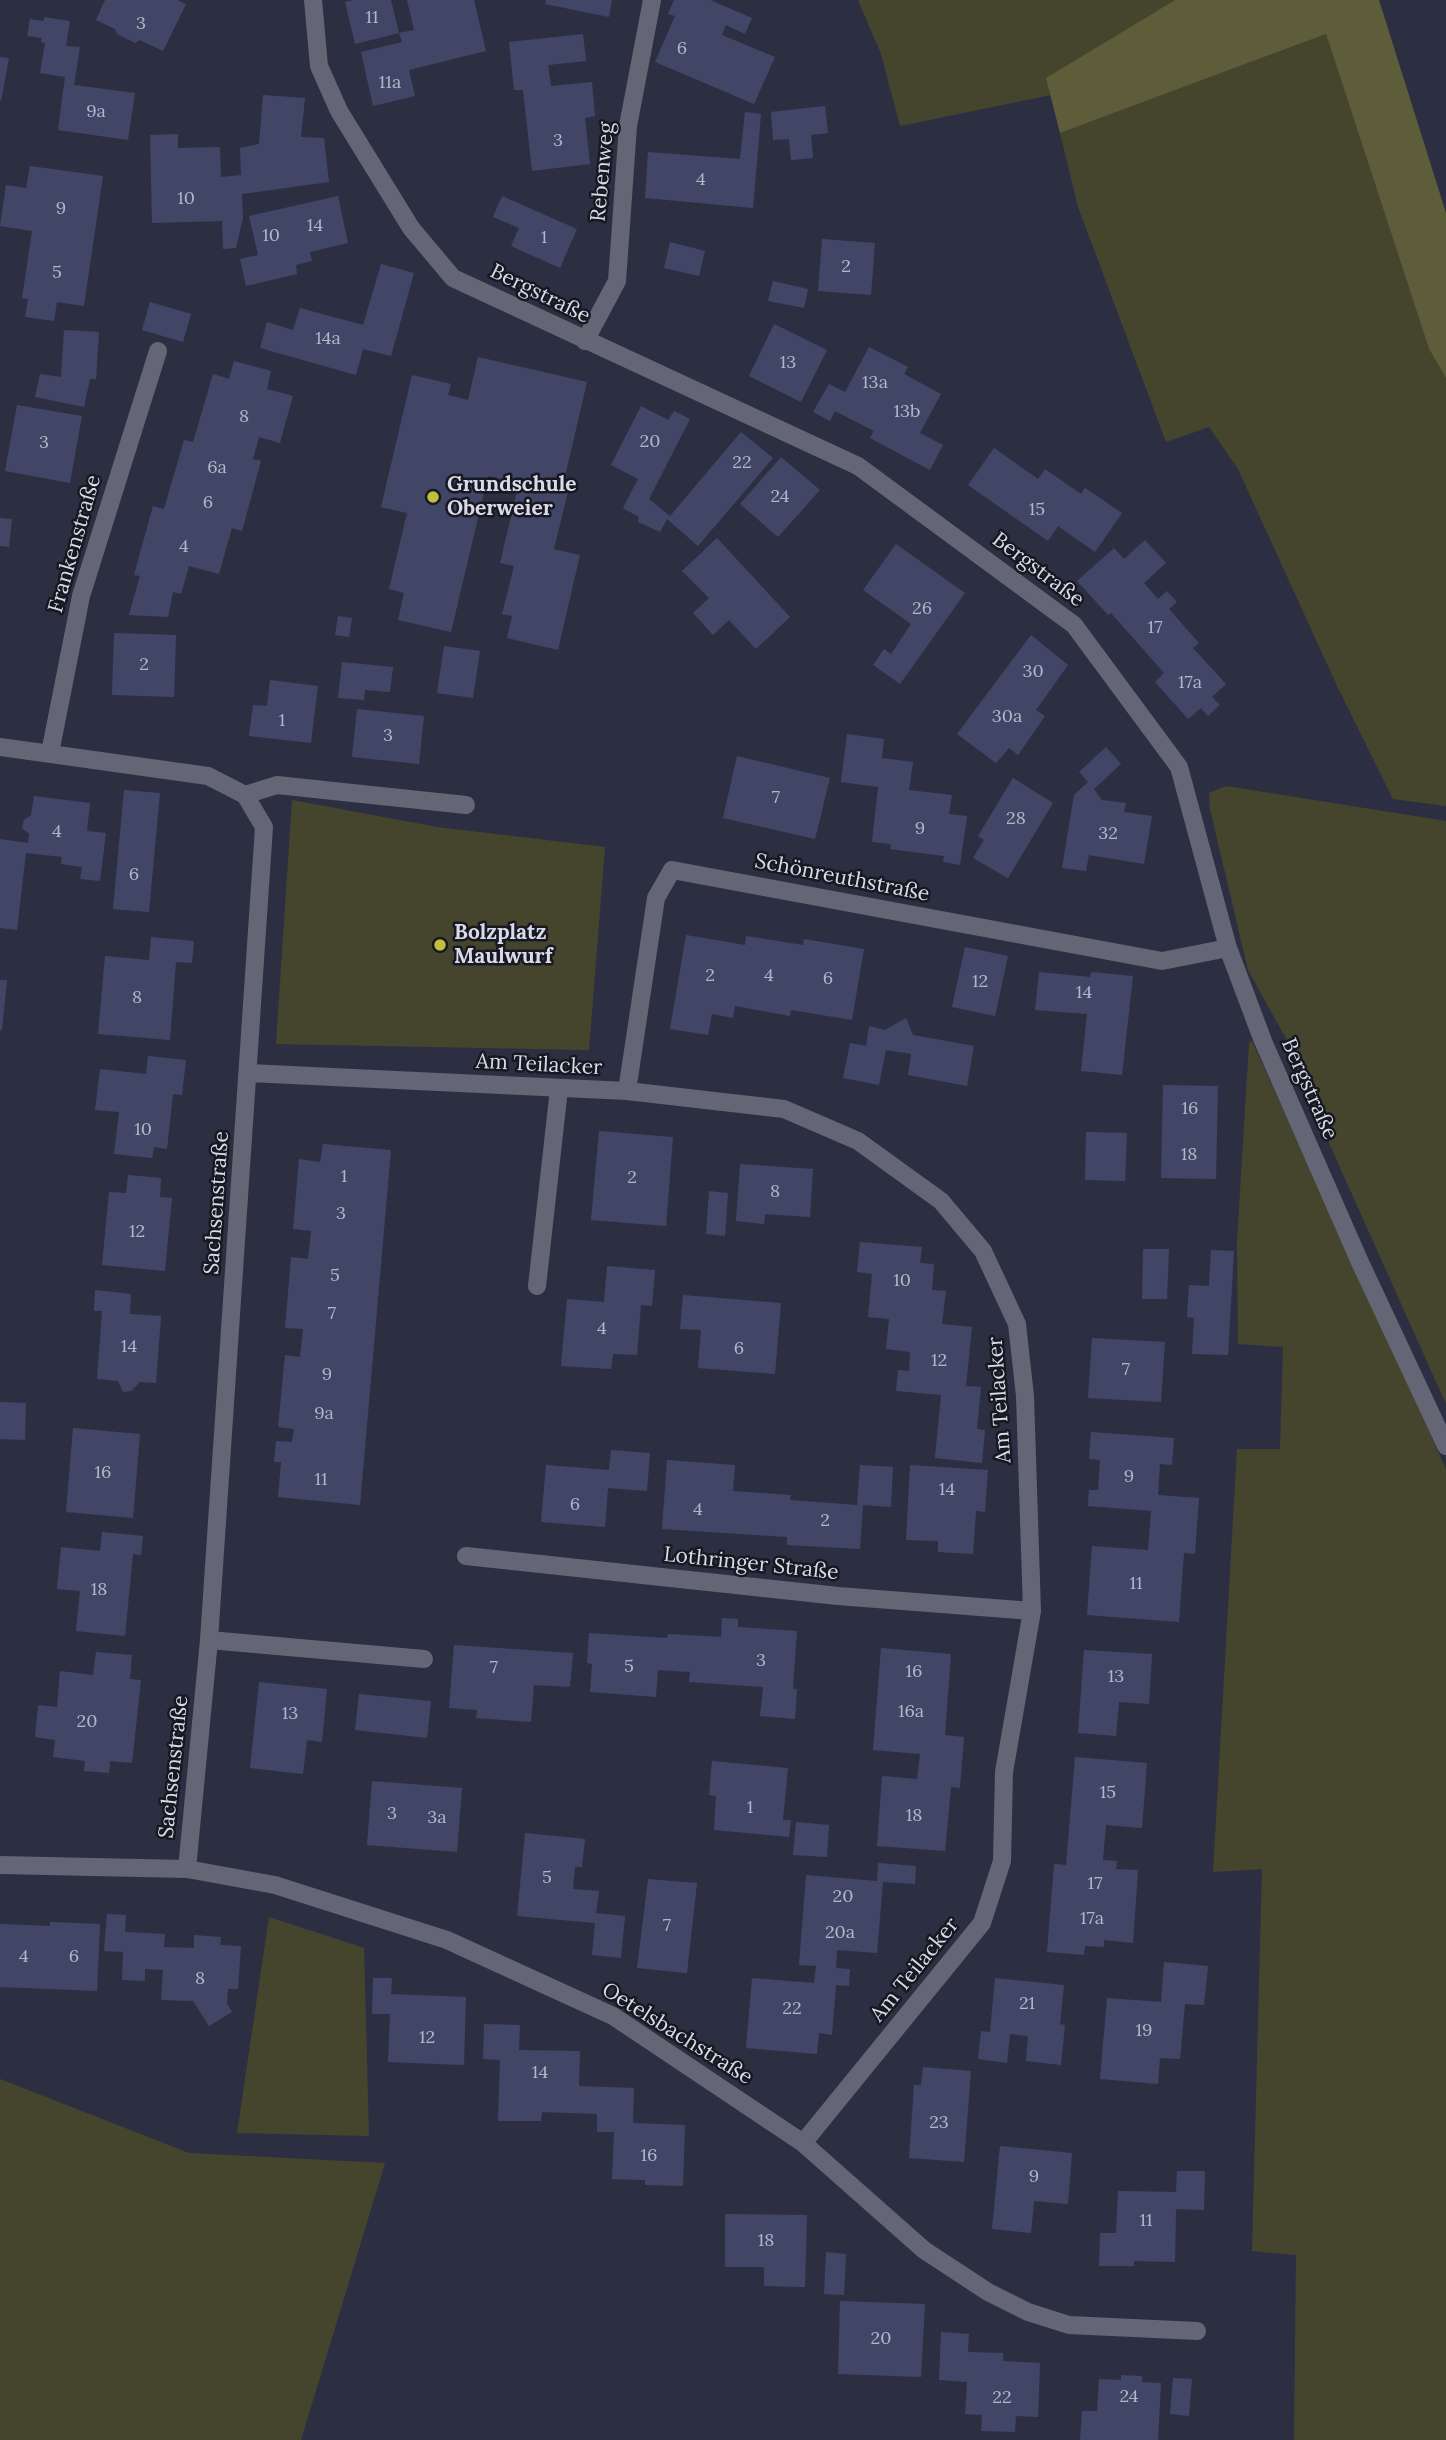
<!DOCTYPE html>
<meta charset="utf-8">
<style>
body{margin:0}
canvas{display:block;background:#2c2f42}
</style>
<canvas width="1446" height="2440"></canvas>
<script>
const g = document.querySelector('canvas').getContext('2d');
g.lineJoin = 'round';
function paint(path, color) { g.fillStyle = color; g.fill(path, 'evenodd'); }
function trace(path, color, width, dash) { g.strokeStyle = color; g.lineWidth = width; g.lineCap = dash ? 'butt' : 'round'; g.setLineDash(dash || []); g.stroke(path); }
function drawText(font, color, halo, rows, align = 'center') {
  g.font = font + ' Lora,serif'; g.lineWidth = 5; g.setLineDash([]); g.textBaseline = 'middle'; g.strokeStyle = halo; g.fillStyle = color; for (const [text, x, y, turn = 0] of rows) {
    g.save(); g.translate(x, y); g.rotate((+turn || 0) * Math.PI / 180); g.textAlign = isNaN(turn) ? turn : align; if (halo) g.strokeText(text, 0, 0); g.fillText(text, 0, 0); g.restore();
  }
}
paint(new Path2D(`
 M858 0H1175L1047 78 1051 95 900 126 881 54Z
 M1326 34 1429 349 1446 378V806L1393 799 1338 688 1238 469 1209 427 1166 442 1078 207 1060 133Z
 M1226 786 1446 821V1404L1312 1105 1320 1100 1248 970 1210 809 1209 793Z
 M292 800 437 827 605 847 589 1050 276 1044Z
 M1252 1041 1446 1469V2440H1294L1296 2255 1252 2251 1262 1869 1213 1872 1237 1449H1280L1283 1347 1238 1344 1237 1242 1249 1043Z
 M269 1917 364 1948 369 2136 237 2133Z
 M0 2079 189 2153 385 2163 301 2440H0Z`), '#45452e');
paint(new Path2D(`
 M1175 0H1379L1446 213V378L1429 349 1326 34 1060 133 1046 78Z`), '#5d5d39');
paint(new Path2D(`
 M105 0H177L186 4 163 51 140 40 135 43 117 34 115 29 96 20Z
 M353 0H391L399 33 355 44 345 2Z
 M407 0H474L486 51 409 70 415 96 373 106 361 52 402 42 399 33 414 30Z
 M546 0H612L609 17 545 4Z
 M674 0H710L752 18 745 34 726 25 722 35 775 57 754 104 655 62 675 16 668 14Z
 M44 17 70 21 66 46 80 47 74 85 135 93 128 140 58 130 65 77 40 73 45 43 41 42 42 38 27 36 30 19 44 21Z
 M583 34 586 61 548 65 551 86 592 82 595 116 585 118 590 164 532 171 523 90H514L509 42Z
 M0 57 9 58 1 101H0Z
 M263 95 305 98 301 137 324 138 329 182 242 194 243 218 236 248 223 249 222 221 152 223 150 135 178 134V148L220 147 221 177 241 175 240 148 259 144Z
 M825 106 828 133 811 135 813 158 791 160 789 139 773 140 771 112Z
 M745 112 761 114 753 208 645 198 648 152 740 159Z
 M30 166 103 176 84 306 57 302 54 321 25 317 28 299 22 298 32 231 0 226 6 185 26 188Z
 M338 196 348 243 310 252 312 261 296 265 297 274 246 286 240 259 258 255 249 216Z
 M502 196 577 229 560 268 511 246 519 228 493 217Z
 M822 239 875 243 871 295 818 291Z
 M670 242 705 251 699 276 664 268Z
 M381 264 414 273 391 356 363 349 356 375 260 348 267 322 293 330 300 308 363 325Z
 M773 281 808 289 804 308 768 301Z
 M150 302 191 314 183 342 142 330Z
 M774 324 827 350 801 402 749 376Z
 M64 330 99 332 96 379H90L84 407 35 397 40 374 61 377Z
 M869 347 908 367 904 374 941 394 920 433 943 445 930 470 870 438 874 431 835 411 830 421 813 412 829 384 845 392Z
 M478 357 587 382 563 485 569 487 554 549 580 555 558 650 507 638 512 616 502 614 514 566 500 563 519 483 488 476 451 632 398 620 404 593 389 589 407 513 381 507 412 375 451 384 448 395 468 400Z
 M234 361 271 371 267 389 293 396 280 443 259 437 253 459 261 461 242 531 232 528 219 574 189 566 181 594 173 592 168 617 129 615 140 576 134 575 153 506 164 509 184 440 193 442 213 374 229 379Z
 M17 405 82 416 70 483 5 471Z
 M641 406 668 420 674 411 690 419 649 499 670 516 741 432 773 458 698 546 667 519 660 532 638 522 639 517 623 508 638 479 611 465Z
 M994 448 1038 479 1045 469 1081 494 1085 488 1122 513 1095 552 1058 526 1048 541 968 485Z
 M781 457 820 490 778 537 740 504Z
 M0 518 12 519 9 547 0 546Z
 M717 538 790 617 756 649 729 620 713 635 693 613 709 598 682 571Z
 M1145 540 1166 563 1144 583 1158 599 1167 591 1177 602 1169 609 1199 643 1193 648 1226 684 1212 697 1220 705 1208 716 1201 708 1188 719 1155 682 1164 673 1111 613 1108 615 1077 581 1114 548 1124 559Z
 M896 544 965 593 900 684 873 665 884 649 891 654 911 624 863 590Z
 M338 616 352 618 349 637 335 635Z
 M114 633 176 635 174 697 112 695Z
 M1031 635 1068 665 1036 710 1045 716 1018 755 1009 748 996 763 957 734Z
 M444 646 480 651 473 698 437 693Z
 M342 662 393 667 390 692 365 690 364 700 338 698Z
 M270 680 318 686 311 743 249 736 253 705 267 706Z
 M357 709 424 716 419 764 352 757Z
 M847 734 884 739 882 758 913 762 909 790 952 795 949 814 967 816 960 865 943 862 944 856 890 849 891 844 872 842 878 787 841 782Z
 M1106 747 1121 764 1094 789 1102 800 1126 803 1124 812 1152 816 1144 864 1089 855 1086 871 1062 868 1074 795 1088 782 1079 772Z
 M737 756 830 778 815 839 723 818Z
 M1013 778 1053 803 1008 878 973 858 984 840 978 836Z
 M124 790 160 793 149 912 113 909Z
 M34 796 90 803 87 831 106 833 100 881 80 879 82 867 61 864 62 857 26 853 17 930 0 928V839L28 843 29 834 22 828 24 820 31 815Z
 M686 935 745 945 746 936 803 945 804 939 864 949 852 1020 791 1010 790 1016 735 1006 733 1018 712 1014 708 1035 670 1029Z
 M151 937 194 941 192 963 176 962 170 1040 98 1034 105 956 149 960Z
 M965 947 1008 956 995 1016 952 1007Z
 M1039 972 1090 977 1091 972 1133 976 1122 1075 1081 1071 1087 1014 1035 1010Z
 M0 980H7L2 1030H0Z
 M906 1018 913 1035 974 1046 967 1086 908 1075 911 1054 886 1050 879 1085 843 1078 850 1043 866 1046 869 1026 885 1030Z
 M148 1056 186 1060 182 1095 173 1094 167 1149 154 1147 152 1158 114 1154 119 1112 95 1110 100 1069 146 1074Z
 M1163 1085 1218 1086 1216 1179 1161 1178Z
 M599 1131 673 1137 666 1226 591 1220Z
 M1086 1132 1127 1133 1125 1181 1085 1180Z
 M323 1144 391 1150 360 1505 278 1497 281 1462H274L276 1441 292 1442 294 1429 278 1427 285 1355 300 1357 303 1329 285 1328 291 1257 308 1259 311 1231 293 1229 299 1159 320 1162Z
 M740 1164 813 1169 810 1217 765 1214 764 1224 736 1221Z
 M128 1175 161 1178 160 1197 172 1198 165 1271 102 1265 109 1192 126 1193Z
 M709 1191 728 1193 725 1236 706 1234Z
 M860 1242 922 1247 920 1263 934 1264 932 1290 946 1291 942 1324 972 1327 966 1386 981 1387 977 1429 985 1430 982 1463 935 1458 941 1395 896 1391 898 1370 909 1371 910 1352 886 1349 889 1319 868 1317 872 1274 857 1272Z
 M1143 1249H1169L1167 1299H1142Z
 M1211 1250 1234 1251 1228 1355 1192 1354 1194 1318 1187 1317 1189 1285 1209 1286Z
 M607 1266 655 1270 652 1306 641 1305 637 1355 613 1354 611 1369 561 1366 567 1299 604 1302Z
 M95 1290 131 1294 130 1314 161 1316 156 1383 140 1382 131 1391 123 1392 118 1381 97 1379 102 1311H94Z
 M683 1295 781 1303 775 1374 698 1368 701 1330 680 1329Z
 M1092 1338 1165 1342 1161 1402 1088 1398Z
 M0 1402 26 1403 25 1440 0 1439Z
 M73 1428 140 1434 133 1518 66 1512Z
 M1091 1432 1174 1438 1172 1465 1160 1464 1158 1495 1199 1498 1195 1554 1184 1553 1179 1622 1087 1615 1092 1546 1148 1550 1151 1511 1088 1506 1089 1490H1098L1100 1460 1089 1459Z
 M611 1450 650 1453 647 1491 608 1488 605 1527 541 1522 546 1465 609 1470Z
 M667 1460 735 1465 733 1491 791 1495 790 1500 857 1505 860 1465 893 1467 891 1507 863 1505 860 1549 787 1545V1537L662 1529Z
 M910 1465 988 1470 985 1512 976 1511 973 1554 938 1552V1541L906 1540Z
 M102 1532 143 1536 141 1555 133 1554 125 1636 76 1631 80 1591 57 1589 61 1547 100 1551Z
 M722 1618 738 1619V1627L797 1631 793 1689H797L795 1719 760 1716 763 1687 689 1682 690 1672 658 1670 656 1697 590 1692 592 1664 587 1663 589 1633 667 1638 668 1634 721 1637Z
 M454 1645 573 1653 570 1687 534 1685 531 1722 476 1718 477 1710 449 1708Z
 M881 1648 951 1654 945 1735 964 1737 960 1788 951 1787 945 1851 877 1846 882 1776 917 1779 920 1754 873 1750Z
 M1084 1650 1152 1654 1149 1704 1119 1702 1116 1736 1078 1733Z
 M96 1652 132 1655 130 1679 141 1680 132 1763 110 1761 109 1773 84 1771 85 1761 53 1757 55 1740 35 1737 38 1705 57 1707 60 1671 93 1675Z
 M259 1682 327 1689 322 1742 307 1740 303 1774 250 1768Z
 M359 1694 431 1701 427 1738 355 1730Z
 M1075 1757 1147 1763 1142 1828 1106 1825 1103 1860 1117 1861 1116 1869 1138 1870 1133 1943 1104 1940V1947L1085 1946 1084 1955 1047 1952 1054 1864 1066 1865Z
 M712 1761 788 1768 783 1820H791L789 1837 714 1830 716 1796 709 1795Z
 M372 1781 462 1788 457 1852 367 1845Z
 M796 1822 829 1825 827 1857 793 1855Z
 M525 1833 585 1839 582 1867H575L573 1889 599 1891 596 1913 625 1916 621 1958 592 1955 595 1923 517 1916Z
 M878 1863 916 1866 915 1884 883 1882 877 1953 837 1950 836 1968 850 1969 849 1986 836 1985 832 2035 819 2033 817 2054 746 2048 752 1978 814 1983 816 1966 799 1965 806 1875 877 1881Z
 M648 1879 697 1883 687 1973 637 1968Z
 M107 1914 126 1915 125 1932 165 1934 164 1947 194 1948V1935L221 1937 220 1945 241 1946 238 1989H228L227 2003 232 2012 209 2026 193 2001 161 2000 163 1970 145 1969V1981L122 1980 123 1952 104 1951Z
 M50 1922 100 1924 97 1991 0 1987V1924L50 1926Z
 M1164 1962 1208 1966 1204 2005 1185 2004 1180 2059 1160 2058 1158 2084 1100 2079 1107 1998 1161 2002Z
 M373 1978H392L391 1994 466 1997 464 2065 388 2062 390 2014H372Z
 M995 1978 1064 1985 1060 2024 1065 2025 1061 2065 1026 2061 1028 2036 1010 2034 1007 2063 978 2059 981 2031 990 2032Z
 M484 2024 520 2025 519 2050 580 2051 579 2086 634 2088 633 2123 685 2125 683 2186 645 2185V2180L612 2179 614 2132H597V2114L542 2112 541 2121H498L500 2060 483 2059Z
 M923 2067 971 2071 964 2162 909 2158 914 2085H921Z
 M1000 2146 1072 2153 1068 2204 1034 2201 1031 2233 992 2229Z
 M1177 2171H1205L1204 2210 1176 2209 1175 2262 1134 2261V2266H1099L1100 2233H1116L1118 2191 1176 2192Z
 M725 2214 807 2215 805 2287 764 2286V2267H725Z
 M826 2252 846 2254 844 2295 824 2294Z
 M840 2301 925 2304 921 2377 838 2374Z
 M941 2332 969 2334 968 2352 1003 2353V2361L1040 2363 1038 2417 1016 2416 1015 2432 981 2431 982 2415 965 2414 967 2382 939 2380Z
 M1121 2375 1142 2376V2382L1161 2383 1158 2440H1080L1082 2411H1097L1099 2379 1121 2380Z
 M1173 2378 1192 2379 1189 2416 1170 2414Z`), '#424666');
trace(new Path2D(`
 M245 795 277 785 466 805
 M537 1286 559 1089
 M209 1640 424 1659`), '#646675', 18);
trace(new Path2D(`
 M313 0 319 66 339 111 411 228 453 278 858 466 1074 625 1179 767 1228 948 1263 1041 1359 1260 1446 1446
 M585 341 617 281 628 126 652 0
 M0 747 208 776 245 795 264 827 209 1640 187 1869
 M50 753 81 596 158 351
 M249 1073 627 1091 784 1109 858 1141 941 1201 983 1251 1017 1324 1025 1396 1032 1611 1004 1772 1002 1861 982 1923 803 2143
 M627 1091 656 898 672 870 1162 961 1228 948
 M466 1556 838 1596 1032 1611
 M0 1865 187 1869 275 1885 447 1940 613 2016 803 2143 924 2250 988 2292 1028 2312 1069 2325 1197 2331`), '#646675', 18);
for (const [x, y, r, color] of [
 [433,497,7,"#c1be40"],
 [440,945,7,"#c1be40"]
]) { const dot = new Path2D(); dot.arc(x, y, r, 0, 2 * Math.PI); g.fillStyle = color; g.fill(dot); trace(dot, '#171821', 2.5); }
drawText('18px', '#b3b6c8', null, [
 ["11",372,18],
 ["3",141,24],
 ["6",682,49],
 ["11a",390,83],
 ["9a",96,112],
 ["3",558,141],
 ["4",701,180],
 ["10",186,199],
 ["9",61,209],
 ["14",315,226],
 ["10",271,236],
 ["1",544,238],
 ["2",846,267],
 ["5",57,273],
 ["14a",328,339],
 ["13",788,363],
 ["13a",875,383],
 ["13b",907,412],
 ["8",244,417],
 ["20",650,442],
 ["3",44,443],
 ["22",742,463],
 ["6a",217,468],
 ["24",780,497],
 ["6",208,503],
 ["15",1037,510],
 ["4",184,547],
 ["26",922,609],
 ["17",1155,628],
 ["2",144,665],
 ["30",1033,672],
 ["17a",1190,683],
 ["30a",1007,717],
 ["1",282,721],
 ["3",388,736],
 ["7",776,798],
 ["28",1016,819],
 ["9",920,829],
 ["4",57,832],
 ["32",1108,834],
 ["6",134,875],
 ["2",710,976],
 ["4",769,976],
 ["6",828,979],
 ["12",980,982],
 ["14",1084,993],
 ["8",137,998],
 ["16",1190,1109],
 ["10",143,1130],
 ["18",1189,1155],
 ["1",344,1177],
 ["2",632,1178],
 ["8",775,1192],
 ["3",341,1214],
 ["12",137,1232],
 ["5",335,1276],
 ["10",902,1281],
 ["7",332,1314],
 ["4",602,1329],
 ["14",129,1347],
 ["6",739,1349],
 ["12",939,1361],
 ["7",1126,1370],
 ["9",327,1375],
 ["9a",324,1414],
 ["16",103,1473],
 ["9",1129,1477],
 ["11",321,1480],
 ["14",947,1490],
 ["6",575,1505],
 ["4",698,1510],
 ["2",825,1521],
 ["11",1136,1584],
 ["18",99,1590],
 ["3",761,1661],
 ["5",629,1667],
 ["7",494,1668],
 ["16",914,1672],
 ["13",1116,1677],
 ["16a",911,1712],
 ["13",290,1714],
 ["20",87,1722],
 ["15",1108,1793],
 ["1",750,1808],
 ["3",392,1814],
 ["18",914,1816],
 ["3a",437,1818],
 ["5",547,1878],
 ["17",1095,1884],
 ["20",843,1897],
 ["17a",1092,1919],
 ["7",667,1926],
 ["20a",840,1933],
 ["4",24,1957],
 ["6",74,1957],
 ["8",200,1979],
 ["21",1027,2004],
 ["22",792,2009],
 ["19",1144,2031],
 ["12",427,2038],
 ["14",540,2073],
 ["23",939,2123],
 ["16",649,2156],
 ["9",1034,2177],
 ["11",1146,2221],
 ["18",766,2241],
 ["20",881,2339],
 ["24",1129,2397],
 ["22",1002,2398]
]);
drawText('21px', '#d9dbe8', '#171821', [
 ["Rebenweg",603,172,-85],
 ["Bergstraße",540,294,26],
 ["Frankenstraße",75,544,-74],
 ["Bergstraße",1038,570,37],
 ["Schönreuthstraße",842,878,11],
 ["Am Teilacker",539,1065,3],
 ["Bergstraße",1309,1089,66],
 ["Sachsenstraße",217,1203,-86],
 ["Am Teilacker",1000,1400,-94],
 ["Lothringer Straße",751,1564,6],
 ["Sachsenstraße",174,1767,-84],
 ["Am Teilacker",915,1970,-51],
 ["Oetelsbachstraße",677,2034,32]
]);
drawText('bold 21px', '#d9dbe8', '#171821', [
 ["Grundschule",447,485],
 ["Oberweier",447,509],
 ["Bolzplatz",454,933],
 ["Maulwurf",454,957]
], 'left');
</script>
